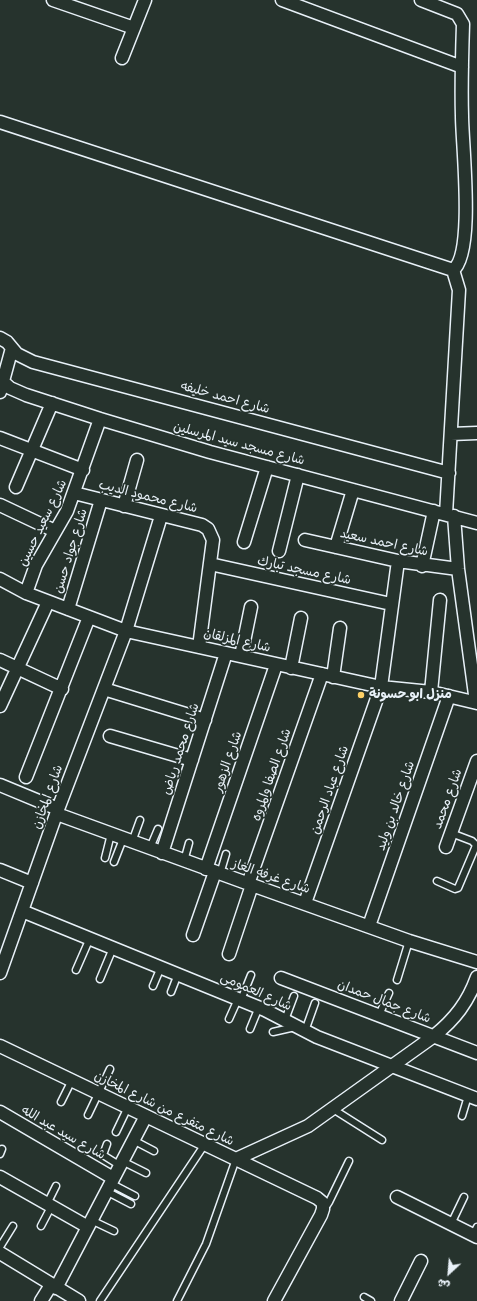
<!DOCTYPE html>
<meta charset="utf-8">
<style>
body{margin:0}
#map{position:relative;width:477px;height:1301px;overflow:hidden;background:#26332d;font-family:Sriracha,"Playpen Sans Arabic",sans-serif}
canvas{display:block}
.north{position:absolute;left:429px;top:1253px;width:40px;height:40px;-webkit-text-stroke:3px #26332d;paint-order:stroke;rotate:206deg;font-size:11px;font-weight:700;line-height:16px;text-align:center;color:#e8f1f8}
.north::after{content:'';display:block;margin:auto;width:14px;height:18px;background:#e8f1f8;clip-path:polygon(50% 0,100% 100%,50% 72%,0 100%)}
</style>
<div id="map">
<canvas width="477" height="1301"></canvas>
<div class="north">ش</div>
</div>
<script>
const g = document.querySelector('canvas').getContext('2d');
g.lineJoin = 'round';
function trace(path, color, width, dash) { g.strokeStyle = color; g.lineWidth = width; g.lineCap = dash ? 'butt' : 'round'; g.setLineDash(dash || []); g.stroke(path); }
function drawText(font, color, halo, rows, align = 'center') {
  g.font = font + ' Sriracha,"Playpen Sans Arabic",sans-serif'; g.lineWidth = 3.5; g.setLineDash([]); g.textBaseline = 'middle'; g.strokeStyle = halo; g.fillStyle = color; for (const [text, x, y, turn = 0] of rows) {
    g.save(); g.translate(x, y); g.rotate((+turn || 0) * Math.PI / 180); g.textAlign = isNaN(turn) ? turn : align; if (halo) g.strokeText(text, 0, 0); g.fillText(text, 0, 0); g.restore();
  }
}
const service = new Path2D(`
 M132 842 140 820
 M150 848 158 829
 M105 858 111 834
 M184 861 189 843
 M114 862 123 839
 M220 874 226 854
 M437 881 455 889 458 888 475 848 476 845 472 841 451 833
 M76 970 90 938
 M100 979 113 948
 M397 980 409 941
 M153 986 161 967
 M171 992 178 974
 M241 1000 251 975
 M379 1015 389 993
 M229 1019 238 999
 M285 1020 294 996
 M250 1029 259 1007
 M305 1031 315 1003
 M273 1032 295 1027
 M61 1102 72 1080
 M333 1109 382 1140
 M88 1115 110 1069
 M462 1116 468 1096
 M116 1132 128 1107
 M133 1140 154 1151
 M107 1144 103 1155 119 1165
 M0 1154 2 1149
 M122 1161 146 1173
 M110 1183 135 1196
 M106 1191 131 1204
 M323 1203 327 1205 329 1202 349 1161
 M47 1204 56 1186
 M91 1220 114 1231
 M451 1224 464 1197
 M41 1226 51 1207
 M473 1235 477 1227
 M0 1247 13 1226
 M364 1297 371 1301
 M100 1301 205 1144
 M177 1301 206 1244 236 1159`);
const minor = new Path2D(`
 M53 0 134 28
 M282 0 462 67
 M122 58 145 0
 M0 122 453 270C475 254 462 144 462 116 461 86 462 55 463 24L457 14 421 0
 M0 338 7 342 17 354 33 362 449 473
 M0 379 10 388 26 395 100 419 210 452 477 523
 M0 392 12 348
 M451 434 477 433
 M0 438 83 470
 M16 487 52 403
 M74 493 202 525 208 529 213 540 199 647
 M0 505 55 531
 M124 506 137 460
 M446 514 459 290 453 270
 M454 516 458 569 476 702
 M305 540 398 561 458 569
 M244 542 267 467
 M336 547 353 490
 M279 551 298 475
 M210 564 391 604
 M422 566 434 511
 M0 579 26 593 126 631 381 687 431 692 477 703
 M26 593 36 565 67 511 100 419
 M68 609 101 500
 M241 656 251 607
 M0 660 62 689
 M291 668 301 618
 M333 677 340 628
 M104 689 205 720
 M431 692 440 600
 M0 706 48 602
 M110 736 192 760
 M26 777 89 617
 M0 785 58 809
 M57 814 252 885 409 941 477 962
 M446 847 477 761
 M162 853 226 653
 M206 869 276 665
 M0 870 32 883
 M248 884 322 674
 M305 903 381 687 398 561
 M22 911 265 1010 317 1037 477 1099
 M369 926 449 696
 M193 935 215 872
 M229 954 252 885
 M0 973 58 809 126 631 161 516
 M281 978 477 1053
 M0 1046 317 1198 323 1203V1209L321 1215 274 1301
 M0 1112 113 1178
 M236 1159 308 1126 434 1036C455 1019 468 1002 477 977
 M0 1177 88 1227
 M397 1197 477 1237
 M0 1253 79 1301
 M56 1288 146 1116
 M41 1301 51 1285
 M401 1301 421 1261`);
trace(service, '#e8f1f8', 9);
trace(minor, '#e8f1f8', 15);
trace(service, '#26332d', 6);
trace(minor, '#26332d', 12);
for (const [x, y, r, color] of [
 [361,695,4,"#ffd166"]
]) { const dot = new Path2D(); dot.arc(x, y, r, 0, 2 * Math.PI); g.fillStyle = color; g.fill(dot); trace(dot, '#26332d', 1.5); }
drawText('13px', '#e8f1f8', '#26332d', [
 ["شارع احمد خليفه",225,398,15],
 ["شارع مسجد سيد المرسلين",239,444,15],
 ["شارع محمود الديب",148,497,14],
 ["شارع سعيد حسين",43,523,-64],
 ["شارع احمد سعيد",384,543,12],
 ["شارع جواد حسن",71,551,-73],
 ["شارع مسجد تبارك",304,571,12],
 ["شارع المزلقان",237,641,13],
 ["شارع محمد رياض",181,749,-72],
 ["شارع الزهور",228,762,-71],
 ["شارع الصفا والمروه",272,775,-71],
 ["شارع عباد الرحمن",330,790,-71],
 ["شارع المخازن",48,797,-70],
 ["شارع محمد",448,799,-70],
 ["شارع خالد بن وليد",396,806,-71],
 ["شارع غرفه الغاز",271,877,19],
 ["شارع العمومى",256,992,24],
 ["شارع جمال حمدان",384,1002,21],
 ["شارع متفرع من شارع المخازن",164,1109,26],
 ["شارع سيد عبد الله",63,1133,30]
]);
drawText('bold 13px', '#e8f1f8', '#26332d', [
 ["منزل ابو حسونة",369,695]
], 'left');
</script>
